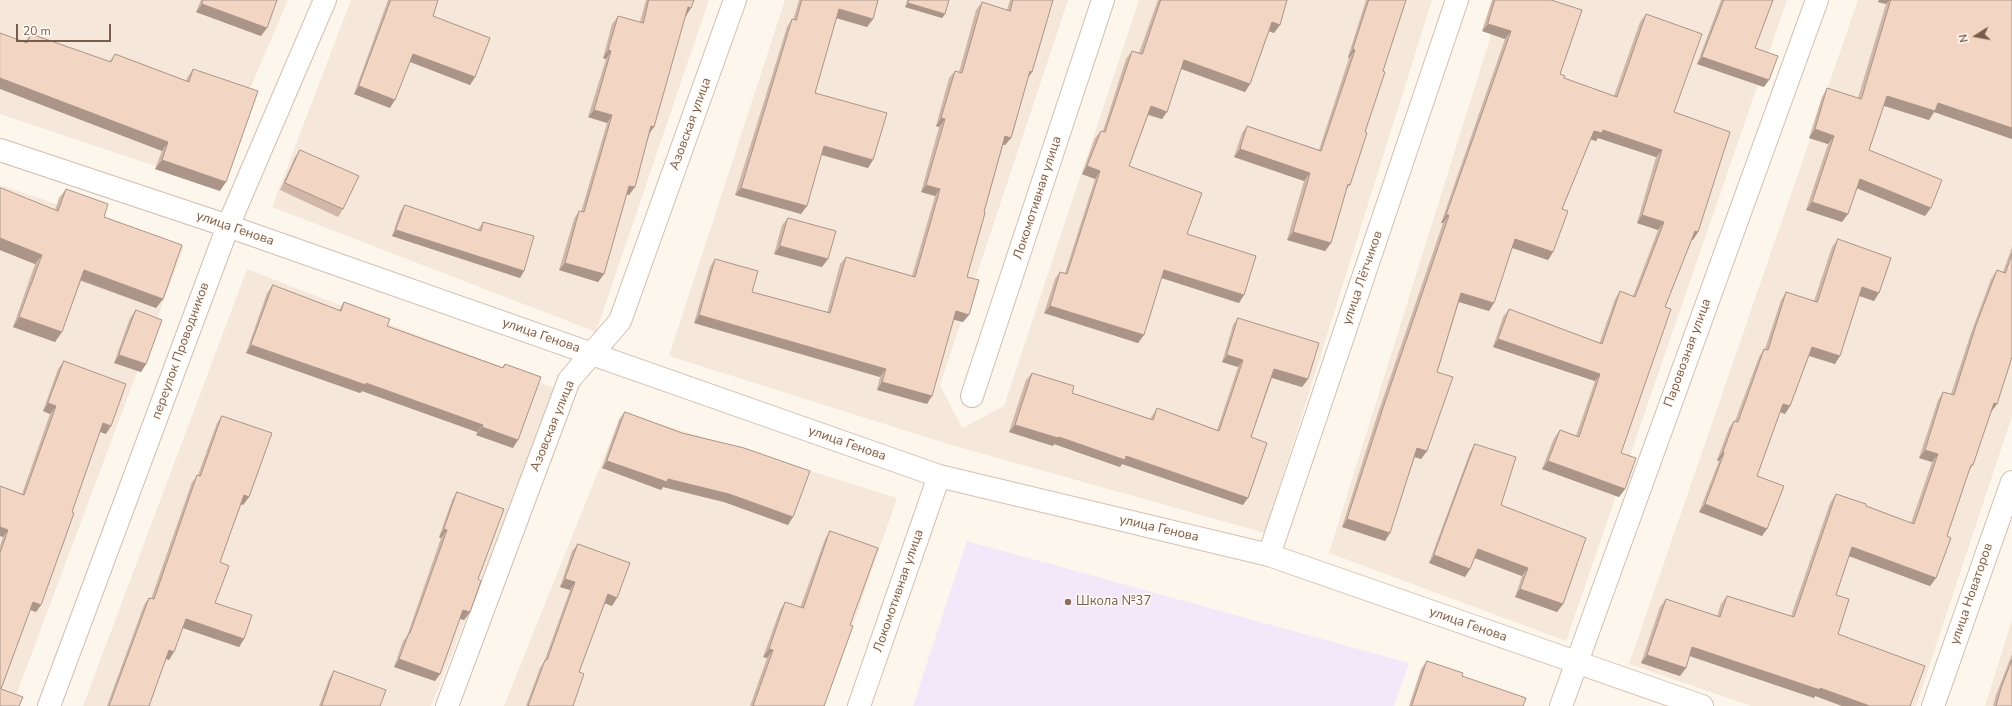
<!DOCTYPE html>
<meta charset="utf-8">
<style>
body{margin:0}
#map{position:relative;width:2012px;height:706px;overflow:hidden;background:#fdf6ec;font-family:"Nunito Sans",sans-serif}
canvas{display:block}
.north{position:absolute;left:1956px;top:16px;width:40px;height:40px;-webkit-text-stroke:3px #fffaf3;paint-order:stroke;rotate:259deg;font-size:11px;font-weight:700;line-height:16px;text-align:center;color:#7a5c4d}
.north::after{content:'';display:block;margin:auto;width:14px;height:18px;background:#7a5c4d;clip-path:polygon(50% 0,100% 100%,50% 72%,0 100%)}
.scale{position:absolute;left:16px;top:24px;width:95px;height:18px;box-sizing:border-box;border:2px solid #7a5c4d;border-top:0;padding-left:5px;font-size:12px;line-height:14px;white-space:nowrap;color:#7a5c4d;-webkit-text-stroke:3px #fffaf3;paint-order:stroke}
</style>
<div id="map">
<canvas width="2012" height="706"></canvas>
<div class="north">N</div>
<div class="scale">20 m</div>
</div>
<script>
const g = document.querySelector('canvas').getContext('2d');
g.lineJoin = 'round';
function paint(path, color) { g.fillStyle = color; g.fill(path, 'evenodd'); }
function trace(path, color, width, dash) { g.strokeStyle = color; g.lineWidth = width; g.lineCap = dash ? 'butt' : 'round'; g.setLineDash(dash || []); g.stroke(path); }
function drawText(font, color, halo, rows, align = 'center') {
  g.font = font + ' "Nunito Sans",sans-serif'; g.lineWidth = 3; g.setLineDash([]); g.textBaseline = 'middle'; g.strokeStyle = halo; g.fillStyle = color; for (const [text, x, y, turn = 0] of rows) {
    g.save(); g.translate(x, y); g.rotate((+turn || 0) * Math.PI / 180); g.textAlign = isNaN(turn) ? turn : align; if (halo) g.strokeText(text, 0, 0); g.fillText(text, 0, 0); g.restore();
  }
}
paint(new Path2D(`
 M0 0H288L209 184 0 114Z
 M351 0H709L596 332 272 207Z
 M785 0H1068L940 385 962 428 1004 406 1139 0H1432L1265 533 948 444 669 356Z
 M1502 0H1787L1566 641 1329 553Z
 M1858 0H2012V416L1916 706H1751L1629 664Z
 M0 185 184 247 12 706H0Z
 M247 269 559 390 431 706H83Z
 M622 412 897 498 825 706H504Z
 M2012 620V706H1985Z`), '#f5e8da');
paint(new Path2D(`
 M967 541 1409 663 1394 706H913Z`), '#f3e8fa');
const street = new Path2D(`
 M0 150 228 226 939 476
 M972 396 1103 0
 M1269 555 1457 0
 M49 706 228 226 325 0
 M447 706 569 380 620 321 735 0
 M1561 706 1817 0
 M1933 706 2012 482`);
const secondary = new Path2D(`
 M859 706 939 476 1269 555 1702 706`);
trace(street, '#d1beb0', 24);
trace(secondary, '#d6c0b0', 24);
trace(street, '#fff', 22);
trace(secondary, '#fff', 22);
paint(new Path2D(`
 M201 0H277L261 36 196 12Z
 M388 0H438L433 16 475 77 470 85 410 62 390 108 354 94Z
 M646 0H694L685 16 650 133 629 195 627 194 604 274 598 282 559 270 574 219 579 211 581 212 607 123 588 117 606 59 603 58 612 24 618 16 640 22Z
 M799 0H878L873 19 867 27 836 18 815 93 868 168 821 155 801 214 735 195 787 27 792 19 793 20Z
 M907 0H949L945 14 942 18 905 7Z
 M1010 0H1053L1032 72 1028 78 1011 138 1005 145H1003L984 212 967 277 963 322 954 319 927 404 877 390 880 377 694 323 710 267 715 259 752 292 827 313 840 264 846 257 912 276 935 196 921 192 939 127 936 126 949 78 955 71 959 72 976 10 982 2 1007 10Z
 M1158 0H1287L1274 33 1269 31 1250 84 1245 92 1181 69 1162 119 1148 115 1129 166 1187 234 1239 303 1161 278 1138 343 1044 313 1055 279 1060 272 1065 273 1095 179 1082 174 1095 138 1101 131H1103L1126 59 1132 51 1139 53Z
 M1366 0H1406L1383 71 1350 185 1346 189 1331 243 1325 251 1287 240 1304 181 1234 157 1242 133 1247 126 1319 150 1349 58 1348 57Z
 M1492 0H1551L1560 74 1564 78 1614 96 1640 22 1646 14 1674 112 1693 240 1691 239 1665 307 1621 453 1625 489 1619 497 1542 469 1554 438 1560 430 1576 436 1595 381 1493 347 1503 317 1509 309 1599 344 1615 299 1620 291 1633 296 1658 230 1637 223 1656 157 1598 138 1596 141 1591 139 1562 209 1553 252 1548 260 1512 248 1489 311 1459 302 1437 372 1427 451 1421 459 1415 457 1385 541 1342 527 1377 416 1443 223H1441L1505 39 1482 31Z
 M1721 0H1773L1755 48 1764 87 1697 64Z
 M1879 0H2012V139L1934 112 1929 120 1884 105 1869 150 1925 216 1856 188 1842 222 1806 210 1828 144 1809 138 1822 97 1827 88 1858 98 1886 4 1878 2Z
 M31 34 109 62 115 54 186 81 187 78 193 69 220 191 155 169 162 151 25 42Z
 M300 150 343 209 338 217 280 190 295 157Z
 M0 189 55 210 59 198 66 189 104 217 163 299 156 308 81 281 55 342 13 327 35 264 0 250Z
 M405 205 478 230 479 228 483 222 524 271 520 278 392 236 400 212Z
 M788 218 822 267 774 254 782 225Z
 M1838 239 1874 301 1859 296 1835 364 1809 355 1790 406 1785 414 1780 412 1757 476 1762 536 1699 512 1719 461 1717 460 1729 428 1734 421H1735L1759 357 1764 349H1765L1781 300 1786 292 1814 301 1832 247Z
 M2012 247V357L1997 404 1991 412 1973 465 1969 471 1947 536 1936 578 1930 586 1849 556 1836 595 1815 696 1814 698 1689 656 1680 676 1641 663 1660 607 1666 599 1717 616 1721 604 1727 596 1791 616 1830 503 1836 494 1911 523 1932 462 1919 458 1938 400 1943 392 1951 394 1971 333 1991 279 1997 270 2003 272Z
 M273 285 339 310 344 302 387 326 502 367 505 364 513 448 476 435 477 432 362 391 360 393 246 353 267 293Z
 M136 310 146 364 141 372 114 363 130 318Z
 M1238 318 1308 379 1302 387 1272 378 1251 437 1243 505 1122 464 1120 467 1054 444 1053 446 1009 432 1026 380 1032 373 1072 393 1150 419 1152 416 1157 408 1217 430 1238 367 1222 362 1233 325Z
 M64 361 106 434 100 432 36 612 30 610 1 689 0 706V546L3 537 0 536V486L22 494 50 414 43 411 58 369Z
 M625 412 788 525 724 502 663 487 661 490 602 468 619 420Z
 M222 416 249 497 243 505 241 504 220 562 215 603 244 639 239 647 183 628 169 660 166 659 149 706H107L144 605 149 598 151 599 192 482 198 475 217 423Z
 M1475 444 1501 505 1563 604 1557 612 1515 597 1522 576 1475 558 1465 577 1429 563 1470 452Z
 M457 492 478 579 470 612 464 620 460 619 440 674 435 681 394 667 403 641 407 636 441 538 439 537 452 500Z
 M830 531 850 625 824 706H750L767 658 763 657 780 610 785 602 800 608 825 539Z
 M578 544 612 606 604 603 579 672 573 706H526L540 668 544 662 570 590 560 587 572 551Z
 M2012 654V706H1993L1996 695Z
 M1427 661 1462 676 1523 706H1409L1421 669Z
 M334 671 380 706H319L329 679Z`), '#d1b7a8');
paint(new Path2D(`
 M1879 0H1890L1886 4 1878 2Z
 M908 3 945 14 942 18 905 7Z
 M202 4 267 28 261 36 196 12Z
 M688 7 691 8 686 16 682 15Z
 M839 9 873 19 867 27 833 17Z
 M1272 22 1280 25 1274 33 1266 30Z
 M1488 24 1511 31 1505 39 1482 31Z
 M1353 49 1355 50 1349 58 1348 57Z
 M608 50 611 51 606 59 603 58Z
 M413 54 475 77 470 85 408 61Z
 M1702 57 1769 80 1764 87 1697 64Z
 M1184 60 1250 84 1245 92 1179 68Z
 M1030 71 1032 72 1027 79Z
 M0 78 168 142 162 151 0 89Z
 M359 86 395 100 390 108 354 94Z
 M1887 96 1938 103 2012 128V139L1934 112 1929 120 1881 105Z
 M1151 106 1167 112 1162 119 1146 114Z
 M594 110 612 115 607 123 588 117Z
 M941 118 945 119 939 127 936 126Z
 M651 126 654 127 648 135Z
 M1815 129 1834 136 1828 144 1809 138Z
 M1603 130 1662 150 1656 157 1598 138 1596 141 1589 139 1594 131Z
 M1005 136 1011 138 1005 145 1000 144Z
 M824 146 873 160 868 168 819 154Z
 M1240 149 1310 173 1304 181 1234 157Z
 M162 160 226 182 220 191 155 169Z
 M1087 166 1100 171 1095 179 1082 174Z
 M1860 179 1931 208 1925 216 1854 187Z
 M926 185 940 189 935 196 921 192Z
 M629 186 635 187 629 195 624 193Z
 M741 188 807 206 801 214 735 195Z
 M1812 202 1848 214 1842 222 1806 210Z
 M1446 215H1449L1443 223H1441Z
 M1642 215 1664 222 1658 230 1637 223Z
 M396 230 524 271 520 278 392 236Z
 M1695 231 1698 232 1693 240 1689 239Z
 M1293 232 1331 243 1325 251 1287 240Z
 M0 238 42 255 35 264 0 250Z
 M1515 239 1553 252 1548 260 1510 247Z
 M780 246 828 259 822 267 774 254Z
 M565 263 604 274 598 282 559 270Z
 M84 270 163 299 156 308 78 279Z
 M1164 270 1244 295 1239 303 1159 277Z
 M1862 287 1879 293 1874 301 1857 295Z
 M1461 293 1494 303 1489 311 1456 301Z
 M1050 306 1144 335 1138 343 1044 313Z
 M956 311 969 315 963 322 951 319Z
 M699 315 886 369 880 377 694 323Z
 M19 317 62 332 55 342 13 327Z
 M1498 339 1600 374 1595 381 1493 347Z
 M251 345 366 383 483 425 477 432 362 391 360 393 246 353Z
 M1812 347 1840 356 1835 364 1806 355Z
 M119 355 146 364 141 372 114 363Z
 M1227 355 1243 360 1238 367 1222 362Z
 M1274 369 1308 379 1302 387 1269 377Z
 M882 382 932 396 927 404 877 390Z
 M48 403 56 406 50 414 43 411Z
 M1994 403 1997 404 1991 412 1988 411Z
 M1783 404 1790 406 1785 414 1778 411Z
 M103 423 111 426 106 434 98 431Z
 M1015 425 1059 437 1126 456 1248 498 1243 505 1122 464 1120 467 1054 444 1053 446 1009 432Z
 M482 427 518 440 513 448 476 435Z
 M1417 448 1427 451 1421 459 1412 456Z
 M1925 450 1938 454 1932 462 1919 458Z
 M1723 452 1724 453 1719 461 1717 460Z
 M607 461 668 479 729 494 793 517 788 525 724 502 663 487 661 490 602 468Z
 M1548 461 1625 489 1619 497 1542 469Z
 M244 495 249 497 243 505 238 503Z
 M1705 504 1767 529 1762 536 1699 512Z
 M1347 519 1390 533 1385 541 1342 527Z
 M0 527 8 530 3 537 0 536Z
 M444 529 447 530 441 538 439 537Z
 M1852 547 1936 578 1930 586 1846 555Z
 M1478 549 1528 568 1522 576 1472 557Z
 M1434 555 1470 569 1465 577 1429 563Z
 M565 579 575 582 570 590 560 587Z
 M1520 589 1563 604 1557 612 1515 597Z
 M608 594 617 598 612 606 602 602Z
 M33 602 41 605 36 612 28 609Z
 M463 610 470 612 464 620 458 618Z
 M186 619 244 639 239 647 180 627Z
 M1692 647 1820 688 1870 706H1842L1815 696 1814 698 1687 655Z
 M769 649 773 650 767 658 763 657Z
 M169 650 174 652 169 660 164 658Z
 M1647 655 1686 668 1680 676 1641 663Z
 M399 659 440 674 435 681 394 667Z`), '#aa9588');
const building = new Path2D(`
 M203 0H277L267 28 202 4Z
 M391 0H438L433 16 490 38 475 77 413 54 395 100 359 86Z
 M649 0H694L691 8 688 7 654 127 651 126 635 187 629 186 604 274 565 263 579 211 584 212 612 115 594 110 611 51 608 50 618 16 643 23Z
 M802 0H878L873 19 839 9 815 93 887 113 873 160 824 146 807 206 741 188 792 19 796 20Z
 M909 0H949L945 14 908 3Z
 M1013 0H1053L1032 72 1030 71 1011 138 1005 136 984 212 985 213 967 277 979 280 969 315 956 311 932 396 882 382 886 369 699 315 715 259 758 271 752 292 830 313 846 257 915 277 940 189 926 185 945 119 941 118 955 71 962 73 982 2 1010 11Z
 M1161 0H1287L1280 25 1272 22 1250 84 1184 60 1167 112 1151 106 1129 166 1202 193 1187 234 1256 256 1244 295 1164 270 1144 335 1050 306 1060 272 1067 274 1100 171 1087 166 1101 131 1105 132 1132 51 1142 54Z
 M1369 0H1406L1383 71 1385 72 1365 132 1367 133 1350 185 1348 184 1331 243 1293 232 1310 173 1240 149 1247 126 1321 151 1355 50 1353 49Z
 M1495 0H1551L1582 10 1560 74 1565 76 1564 78 1617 97 1646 14 1702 34 1674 112 1730 132 1698 232 1695 231 1665 307 1671 309 1621 453 1636 458 1625 489 1548 461 1560 430 1579 437 1600 374 1498 339 1509 309 1602 344 1620 291 1635 297 1664 222 1642 215 1662 150 1603 130 1602 133 1594 131 1562 209 1568 211 1553 252 1515 239 1494 303 1461 293 1437 372 1453 377 1427 451 1417 448 1390 533 1347 519 1383 408 1449 215H1446L1511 31 1488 24Z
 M1724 0H1773L1755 48 1778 56 1769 80 1702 57Z
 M1891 0H2012V128L1938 103 1935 111 1887 96 1869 150 1942 180 1931 208 1860 179 1848 214 1812 202 1834 136 1815 129 1827 88 1861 99Z
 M0 33 27 43 31 34 111 62 115 54 189 82 193 69 258 91 226 182 162 160 168 142 0 78Z
 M300 150 359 176 343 209 285 183Z
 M1 188 58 211 66 189 108 204 104 217 182 245 163 299 84 270 62 332 19 317 42 255 0 238V190Z
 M405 205 481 231 483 222 534 236 524 271 396 230Z
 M788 218 836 231 828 259 780 246Z
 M1838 239 1891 258 1879 293 1862 287 1840 356 1812 347 1790 406 1783 404 1757 476 1784 486 1767 529 1705 504 1724 453 1723 452 1734 421 1738 422 1764 349 1768 350 1786 292 1817 302Z
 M2012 254V357L1997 404 1994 403 1973 465H1971L1947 536 1951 538 1936 578 1852 547 1836 595 1849 599 1838 634 1925 666 1910 706H1870L1820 688V690L1692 647 1686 668 1647 655 1666 599 1720 617 1727 596 1794 617 1836 494 1866 504V506L1914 524 1938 454 1925 450 1943 392 1954 395 1976 325 1997 270 2005 273Z
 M273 285 341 311 344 302 390 319 387 326 503 368 505 364 541 377 518 440 482 427 483 425 366 383V385L251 345Z
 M136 310 162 320 146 364 119 355Z
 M1238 318 1319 343 1308 379 1274 369 1251 437 1267 443 1248 498 1126 456 1125 460 1059 437 1058 438 1015 425 1032 373 1074 386 1072 393 1153 420 1157 408 1219 431 1243 360 1227 355Z
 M64 361 126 384 111 426 103 423 72 512 74 513 41 605 33 602 1 689 23 697 19 706H0V553L8 530 0 527V486L24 495 56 406 48 403Z
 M625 412 682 433 744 448 810 471 793 517 729 494 668 479 667 482 607 461Z
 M222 416 272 433 249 497 244 495 220 562 229 566 215 603 252 615 244 639 186 619 174 652 169 650 149 706H109L149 598 154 599 197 475 200 476Z
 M1475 444 1516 457 1501 505 1586 538 1563 604 1520 589 1528 568 1478 549 1470 569 1434 555Z
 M457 492 504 509 478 579 481 581 470 612 463 610 440 674 399 659 409 633H410L447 530 444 529Z
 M830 531 878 548 850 625 853 626 824 706H753L773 650 769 649 785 602 803 608Z
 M578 544 630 563 617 598 608 594 579 672 584 674 573 706H528L545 660H547L575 582 565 579Z
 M2012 660V706H1996L2001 688Z
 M1427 661 1463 673 1462 676 1526 698 1523 706H1412Z
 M334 671 386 690 380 706H322Z`);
paint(building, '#f3d5c3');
trace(building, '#aa9588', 1);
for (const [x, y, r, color] of [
 [1068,602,4,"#8d6e63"]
]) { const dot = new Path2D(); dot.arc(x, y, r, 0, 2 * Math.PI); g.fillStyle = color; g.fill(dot); trace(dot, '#fffaf3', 1.5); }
drawText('13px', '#7a5c4d', '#fffaf3', [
 ["Азовская улица",691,124,-70],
 ["Локомотивная улица",1038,198,-72],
 ["улица Генова",235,229,19],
 ["улица Лётчиков",1363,278,-71],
 ["улица Генова",541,336,19],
 ["переулок Проводников",181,351,-70],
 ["Паровозная улица",1688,353,-70],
 ["Азовская улица",553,426,-68],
 ["улица Генова",847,444,19],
 ["улица Генова",1159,529,13],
 ["Локомотивная улица",899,591,-71],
 ["улица Новаторов",1972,594,-71],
 ["улица Генова",1468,625,19]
]);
drawText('13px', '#785e54', '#fffaf3', [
 ["Школа №37",1076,602]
], 'left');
</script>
